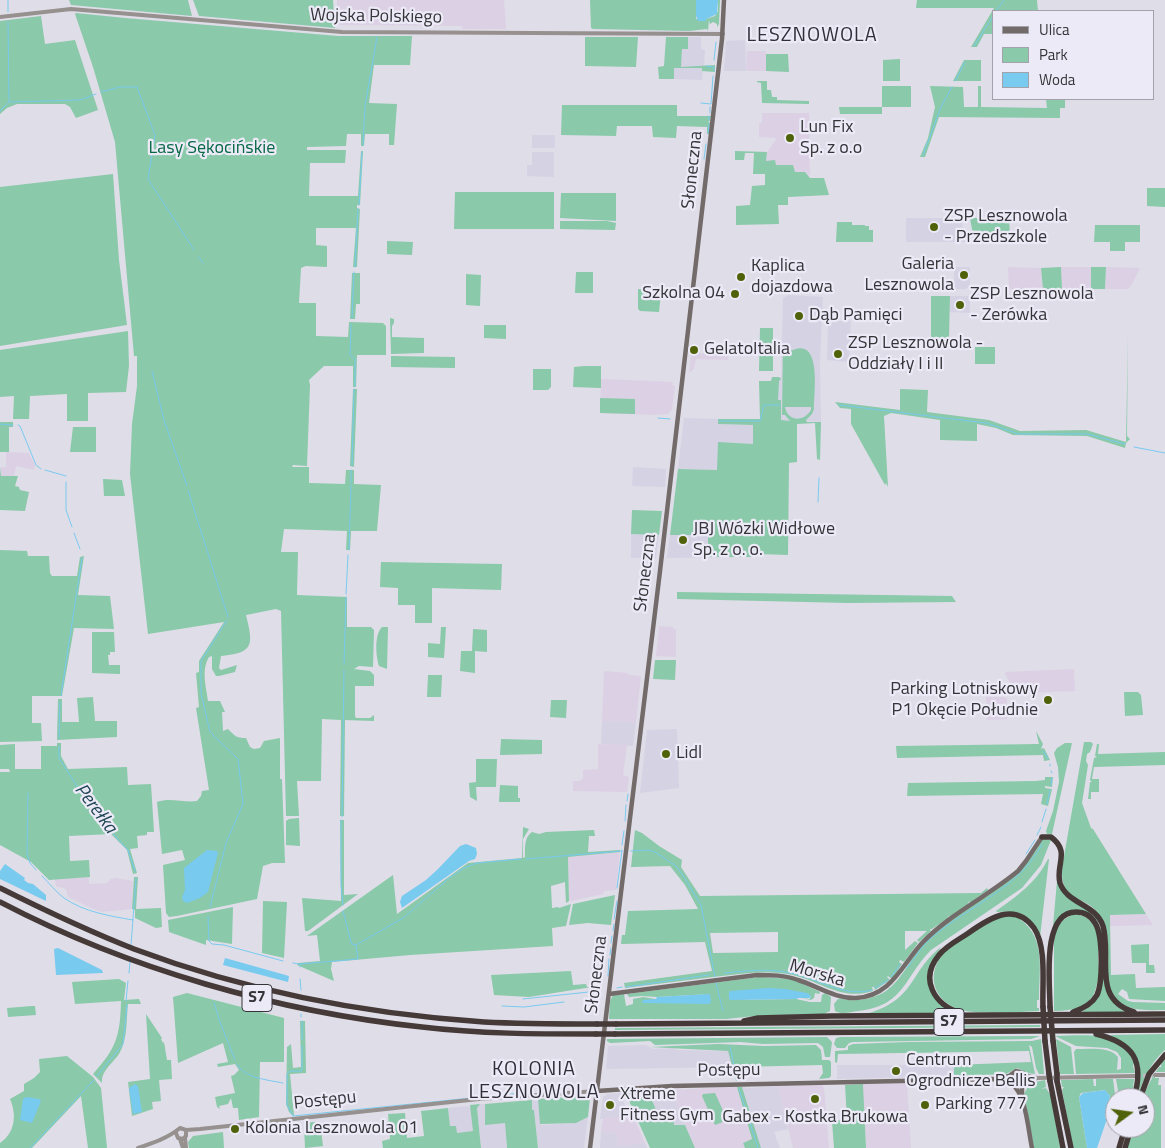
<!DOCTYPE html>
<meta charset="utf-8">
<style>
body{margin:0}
#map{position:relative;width:1165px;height:1148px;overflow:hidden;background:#dfdde8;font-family:"Titillium Web",sans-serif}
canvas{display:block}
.legend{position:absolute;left:992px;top:10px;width:162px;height:90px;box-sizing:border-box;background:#eceaf6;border:1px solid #a3a1aa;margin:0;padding:6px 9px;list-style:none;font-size:15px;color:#353438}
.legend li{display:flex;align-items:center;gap:10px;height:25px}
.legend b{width:25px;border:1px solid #a3a1aa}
.north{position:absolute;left:1105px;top:1088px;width:50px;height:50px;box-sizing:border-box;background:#eceaf6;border:1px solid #a3a1aa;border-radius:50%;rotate:76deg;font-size:14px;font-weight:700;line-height:20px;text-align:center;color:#353438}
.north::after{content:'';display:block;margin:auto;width:18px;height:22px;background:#506209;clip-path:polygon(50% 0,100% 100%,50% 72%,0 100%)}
</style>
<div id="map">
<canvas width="1165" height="1148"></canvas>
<ul class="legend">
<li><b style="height:6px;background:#736b69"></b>Ulica</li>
<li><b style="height:14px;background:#8ac9a9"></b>Park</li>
<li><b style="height:14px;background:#79caef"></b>Woda</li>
</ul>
<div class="north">N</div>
</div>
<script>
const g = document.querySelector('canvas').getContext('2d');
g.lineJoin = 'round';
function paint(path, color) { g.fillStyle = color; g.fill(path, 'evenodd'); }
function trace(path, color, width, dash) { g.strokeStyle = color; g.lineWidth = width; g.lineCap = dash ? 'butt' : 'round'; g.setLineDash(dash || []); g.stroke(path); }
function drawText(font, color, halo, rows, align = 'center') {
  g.font = font + ' "Titillium Web",sans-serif'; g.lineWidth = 4.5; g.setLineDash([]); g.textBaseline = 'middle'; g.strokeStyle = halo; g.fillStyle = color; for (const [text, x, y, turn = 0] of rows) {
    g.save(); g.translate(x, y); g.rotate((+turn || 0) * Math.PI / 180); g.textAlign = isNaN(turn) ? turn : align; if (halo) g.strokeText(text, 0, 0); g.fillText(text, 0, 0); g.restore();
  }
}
paint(new Path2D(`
 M688 37H701V49L705 50 704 67H680L682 49H688Z
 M745 40 746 71H724L726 41Z
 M673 68H703L702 80 674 79Z
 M532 135H555V147L553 148H532Z
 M532 152H553L554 154V177L527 176V165H532Z
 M906 218H961L964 233H961V236H964L965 242H906Z
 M954 267H970V285L966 289H954Z
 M788 295 823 297 820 363 821 422 806 421 796 423 789 421H781L772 403 773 377H781L783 298Z
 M950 296H969L970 297V313L950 312Z
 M828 321H851L849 362 827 360Z
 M684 418 718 419 719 424 753 425V444L717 470 678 469Z
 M633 467 666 469 665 487 632 486Z
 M631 534 659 535 656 558H631Z
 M670 535H752V557L667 558Z
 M602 721 636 722 633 746 601 744Z
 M677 729 679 788 640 793 647 730Z
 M646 1045 653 1049 674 1048 677 1050 728 1051 733 1067 606 1069 608 1046Z
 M837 1065H954V1076L837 1079Z
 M778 1086 788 1129 774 1132 780 1148H761L742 1087 751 1088Z
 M670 1090 685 1125H674L657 1112 648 1091Z
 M623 1093 621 1096 630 1116 600 1119 603 1097 607 1094Z
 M538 1099 541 1125 576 1123 588 1117 584 1148H538L534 1110H532L531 1102 532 1100Z
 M480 1104H485L486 1117 505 1123 507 1148H481L477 1107Z
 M468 1106 471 1108 473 1131 457 1133 450 1126 448 1108Z
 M601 1132 617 1133 618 1146 645 1143 647 1148H596H600Z`), '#d5d2e4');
paint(new Path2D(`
 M337 0H504L506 29H462V26L338 25Z
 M747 51H766V71H746Z
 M762 113H809L810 176 805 172H795L793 165H775L766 161 767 152 777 138 759 137V123H762Z
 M1008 267 1041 268 1043 289H1009Z
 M1061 267H1091V289H1062Z
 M1106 267 1140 268 1132 284 1128 289H1105Z
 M691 353 727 354 729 355 728 360 696 359 694 369 689 373Z
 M601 379 673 382 672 385 675 386 672 410 670 411 669 414 654 415 600 413Z
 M6 452 29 453 35 465 34 470 16 466 14 476H1V467H6Z
 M659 626 673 627V629H676V657L656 656Z
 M1074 669 1075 691 1016 693 1005 674 1006 672Z
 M604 671 628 673 629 675 641 676 636 722 602 721Z
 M986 697H1005L1007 699V719L987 720Z
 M598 744 627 745 623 775 629 777 627 792 573 791V781H580L583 778V770L598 769Z
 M620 852 616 890 604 891 603 894 571 901 569 900 568 857Z
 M89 877V884L107 883 111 879 117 878 133 881 132 909 102 912 91 908 68 897 66 889 56 886 55 879Z
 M1146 914 1153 925 1110 926V915Z
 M907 1083 911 1148H866L863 1084Z
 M822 1085 824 1088 829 1148H793L778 1086Z
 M732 1087H737L752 1140 743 1143 745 1148H695L670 1090Z
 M633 1116 645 1143 618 1146 617 1133 601 1132 603 1118Z`), '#dcd0e4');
paint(new Path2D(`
 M69 0H188L192 16 71 5Z
 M193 0H333L335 28 199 16Z
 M590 0H696V19H706L715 16 718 11V0H720L719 24 717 27V24L713 22 710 24 709 20 708 31 707 29 689 31 593 29 591 28Z
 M917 0H1037L1038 11H994V34H984L977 47H971L994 8H916Z
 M76 13 125 18 338 36H412L410 65H374L369 103 397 104 394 145H389V134H365L364 146H361V134H347L346 146 307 147V150H346L345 163H310L309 196H358L361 151H363L360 205H357V208L360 209 357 267H353L356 228H316V245L327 246V267L306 266 301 268 299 303H316V336L348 337 349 322 383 323 386 326V355H357L356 387H353V366H324L309 380 310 385 307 466 293 465 292 467H309V483L345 484 346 470H354V484L381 485 377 531H351L350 550H346L347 531 284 529 281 552H298L297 595 347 597V627H371L374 630 373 667 359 666 354 669 370 671 374 675V686H355V716L356 718H370L374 715V721L345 720 344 816H340L341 720 322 719 321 781H297L299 816H286L281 611 276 609 246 615C253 644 255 653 221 656L219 668 221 670 237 665 235 672 219 676H216L212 669V656L209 657C201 670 206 686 208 701H220L225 712H222L223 731 228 729C235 736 236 738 246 738L250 747 254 749 260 748 264 741 280 738V779H282L285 863H272L263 866 257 899 177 916 169 917 166 913 163 865 185 860 182 850 162 854 157 802C170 797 184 803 197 801L201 796 202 791 209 790 196 708 199 707 196 673 199 672V661L224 622 148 634 130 474 132 424 137 386V356H134L115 142 93 67 75 14Z
 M41 16 45 44 75 40 98 110 76 118 70 107 65 104H17L7 108 0 114V21Z
 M585 37H638L636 67 585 66Z
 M666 37H688V49H682L681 67 715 65V72L702 71V68H674V79H659L658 67 664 66Z
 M766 54H788L789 72 766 71Z
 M900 59V81H883V60Z
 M964 60H981V81H953Z
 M757 81H767V90H771L772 97H777V100L809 101V104L762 103 761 83 757 82Z
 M882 86H911V107H882V114H840L839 107H882Z
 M930 86 963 87 964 107H978V86H981V107L1047 108 1046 99H1065V108H1060V118L939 117 925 157H920L928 138 935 107Z
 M562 105H677V116H711L710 121H708L710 123 709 134H707V127L677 126 676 138 653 137 652 126H617L616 136 561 135Z
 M735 151 767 152 766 161 775 160 776 165H793L795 172H805L810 178H824L829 195 788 197V205H778L779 224 736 225V206L750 205 752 186 765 185V174H753L754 153H745L744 160H735Z
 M113 174 119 260 127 325 0 346V187Z
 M1147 188H1165V207L1147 206Z
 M455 192H554V229H454Z
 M561 193H616V221L560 218Z
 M970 218H1009L1010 236 973 235Z
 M560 221H607L616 223 615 230 560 229Z
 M837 222H852V225H865V226H869V230H873V242H836Z
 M1095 225H1140V242H1125V251H1110V242H1094Z
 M387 241 413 242 412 255 387 254Z
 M1061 267 1062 289H1043L1041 268Z
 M1091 267H1106L1105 289H1091Z
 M576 272H593V293H575Z
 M352 273H360V304H356L355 319H350Z
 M466 274 481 275 480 306 466 305Z
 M638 289 654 290 655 292 661 293 659 312 640 311 638 309Z
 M931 296H950L949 339H931Z
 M390 318 394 319V323L392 326V337L424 338V353L391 354Z
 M484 325H506V339L484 338Z
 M760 328H773V371H759Z
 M128 331 129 366 126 392 88 393V421H67V394L30 396 29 419H13L14 396 0 397V350Z
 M1128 335 1127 436 1130 439 1126 443 1125 448 1087 436 1013 435 996 428 977 424V441L940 440V420L891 413 884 416 888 487 886 483 885 485 851 424V409L840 408 835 402 900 410V389L928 390 927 412 989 420 1020 431 1086 430 1126 442Z
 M783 343H787V353C823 331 814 392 814 409L812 414 806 420 807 422H821L820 460 817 459 815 423 797 424V462L789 463 788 555 758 554 757 557H708V535H670L678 469 717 470 718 442 753 444V425L718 424V419H760L759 381H771L772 377H779L781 379 779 381 778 400H781V420L790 421 785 415H782ZM785 407H811V410C804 422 788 422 785 407Z
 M975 347H995V364H975Z
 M391 356 455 357V368L391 367Z
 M584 366H601V388L573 387 574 367Z
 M533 369H551V387L548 390H533Z
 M353 389H357L354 467 350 466Z
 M600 398 635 399V414L600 413Z
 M0 422H13V427H9V452H0Z
 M73 427H96V452H70Z
 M0 467 1 476H18L15 486 19 487 20 490 29 492 25 511 0 510Z
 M103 479 122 480 125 496H104Z
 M632 510 662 511 659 535 631 534Z
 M0 550 27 551 28 556H49L50 573 52 576H77L80 557 84 556 78 595 110 596 114 629 74 628 62 696H32V723H41L42 741 0 742Z
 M381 562 502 564 501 590 432 588V623H415V605H398V588L380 587Z
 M677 592 952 596 956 602 848 603 677 599Z
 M382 627H388L387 669 379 666C376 656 374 635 382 627Z
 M441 627H446L444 658 428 657V643L440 644Z
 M473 629 487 630V652L475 651V673L460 671 461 651H472Z
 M92 632H114L115 652H110V655H108L109 665H120V674L92 673Z
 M655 660H676L675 680 653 679Z
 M428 675H442L441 697H427Z
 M1124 692H1138L1141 695 1143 715 1125 716Z
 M93 697 95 721H117V737L57 740 58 699H62V722H79L77 698Z
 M551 700H567L566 718 550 717Z
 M1036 731 1043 744 1041 749 1044 748 1050 760 1044 761 1043 755 897 758 896 746 1039 744Z
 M501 739 542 740V754L500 755Z
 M1084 742H1091L1093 744 1090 752 1087 754 1086 761 1088 765 1082 803 1091 828 1093 829 1146 914 1110 915 1111 975 1135 974 1136 988 1165 987V1001L1129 999 1127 992 1122 989 1118 994 1128 1001 1133 1002 1165 1003V1010C1149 1010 1129 1012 1117 1000 1102 984 1110 956 1107 936 1106 929 1100 917 1096 911 1088 900 1069 899 1064 885 1061 877 1062 870 1063 862Z
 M57 743H61V756L68 769 127 767 128 785 151 784 154 832H147V835L137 836 138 848 130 849 137 873 133 874 127 850 111 834 69 836 70 861 89 860 90 877 49 880 31 862 0 845V772H10L9 769H0V745L15 744V769H41V746H57Z
 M1065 743H1072L1052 834H1047L1046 831 1053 811 1059 782 1058 767 1054 753 1057 748Z
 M1097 744H1099L1098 754 1165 752V765L1094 767 1092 779H1099V792H1091V799H1088L1090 782H1092L1090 780 1094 758 1097 757 1095 756Z
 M476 759H497L496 787H476L477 801 470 797 469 783 476 782Z
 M1045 777H1053L1052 787 1045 786V788L1052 789 1048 806 1041 804 1043 794 907 796 908 783 1036 781 1045 780Z
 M500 785 518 786V798H520V802H499Z
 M299 818 300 846 286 845V821L289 819Z
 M340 820H344V895L358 894 308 931H305L302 898 341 901Z
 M523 827 529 829 523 839V858L525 857C525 848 524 837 532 832L539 834 546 832 594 830 595 836H589L588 852 620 850V852L568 857 569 901 566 903 565 882 551 886 552 908 558 907 559 908 571 904 566 926 552 928 553 946 410 955 332 962 331 969 334 981 297 965 298 963 320 961 317 935 307 936 393 875 397 914 468 863 522 858Z
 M635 830 642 833 659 846 682 860 681 867 700 896 981 893 987 888 988 890 970 903 969 901 968 904 950 917 948 916V918L932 929H930L931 931 919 942 917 940 927 931H905V950L915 941 918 943 904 962 900 960 899 962 902 964 892 979 888 976 887 977 890 980 875 990 874 987H872L873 991C841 1001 822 982 793 975 766 969 740 974 713 977 684 981 654 984 625 988L624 983 712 971 705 942 621 944 622 935H625L628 911 698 909 685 885 670 866 631 867ZM778 932V952L713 953 710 933Z
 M1045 839 1051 840 1041 865 1022 888 931 950C904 977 905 1006 858 1011 850 1012 842 1015 835 1011L834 1004 838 999C842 998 845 1000 849 1000 861 1001 875 998 886 991 903 979 910 958 924 943 962 904 1014 891 1042 840Z
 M1048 859H1049L1040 937C1034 916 1017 910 997 912L996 911C1017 896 1036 883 1048 859Z
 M134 877H138L136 909 161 908 162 927 156 928 135 918V910L132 909Z
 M1057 881 1097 919 1102 933 1106 990 1115 1005 1125 1012H1082L1096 1000 1101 933 1096 920 1073 910 1053 926Z
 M615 895 611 925 588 923 569 925 573 904Z
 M263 901 287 902 284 958 262 953Z
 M233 907 232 944 206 940V945L169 932 168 920Z
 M1074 914C1082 915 1088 917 1093 924 1099 933 1098 945 1098 955 1099 991 1097 1011 1054 1011V938C1057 925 1062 919 1074 914Z
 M1015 916C1047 934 1039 968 1039 1000H1037V1008H1039V1011C1017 1012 973 1016 955 1008 929 996 927 967 948 949 956 942 967 936 977 930 983 926 990 920 996 918 1001 916 1010 917 1015 916Z
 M1149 944V965H1154L1155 973H1146V963H1132L1131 945Z
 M941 947 931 964V990L955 1013H869C916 999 909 972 941 947Z
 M571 971 573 985 586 984 587 987 598 986 529 997 494 995 491 975Z
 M759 977 792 979 820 992 819 994 815 993 814 998 811 1000 801 998 810 999 811 996 731 1000 796 999 810 1002H821L822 995 825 993 831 997 830 1011 824 1014 755 1016 726 1019H609L610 1001 613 995 624 994 626 1006 633 1004V999L643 997 655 999 643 1000 710 994 657 997 641 996 629 997 627 994Z
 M119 979 126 983 124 1000 139 999 141 1004H128C126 1021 128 1039 119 1054 112 1064 101 1071 102 1083L93 1074C117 1047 120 1036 121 1001L75 1004 72 982Z
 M187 993 284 1018V1062H260L259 1117 239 1120 238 1108H233L231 1098 228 1104 219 1106 220 1109 217 1107 215 1097 235 1093 231 1076 234 1075 239 1070 235 1064 218 1067 217 1064 228 1062 223 1043 178 1063 173 997Z
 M32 1006H35L36 1015 8 1017 7 1008Z
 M146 1014 162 1038 161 1039 163 1043 164 1042 167 1060H171L172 1079 159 1080 161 1101 152 1102 153 1109 132 1116 128 1082 150 1079Z
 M300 1021H305L306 1073 290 1074 294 1115 293 1116 289 1112 286 1104 287 1047 291 1044 293 1068 301 1067Z
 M1040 1025V1027L615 1030V1028Z
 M1165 1034V1050C1150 1063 1143 1080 1137 1098H1135L1140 1074 1128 1046 1110 1035Z
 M1040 1036 1031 1039 853 1042 849 1043 845 1048H837L834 1044 836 1038 841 1037Z
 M1055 1036C1078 1036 1109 1031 1127 1049 1130 1053 1132 1059 1134 1063L1133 1066 1135 1073 1076 1074 1074 1052 1076 1049C1088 1049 1110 1046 1118 1057L1117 1070 1121 1069V1058L1117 1052 1107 1048 1076 1046Z
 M827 1037 832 1042 830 1057H825L823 1047 818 1043 763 1044 740 1042 655 1045 650 1041 610 1043 607 1041V1039Z
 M1041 1039 1044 1074H1039L1036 1068 1032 1047 1029 1045 1035 1074 1028 1073 1017 1068 1006 1074 954 1076V1065L1031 1062 1029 1051 838 1054 837 1063 835 1062V1051L848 1050V1046L853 1044 909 1042 1032 1041Z
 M1056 1039 1071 1047 1074 1074H1060Z
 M718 1044 764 1046 816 1045 821 1050 822 1060H829L831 1062V1076L829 1078 819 1079 823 1073 822 1065 738 1067 741 1081H736L728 1051 650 1047Z
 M67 1056 93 1077 101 1088 107 1148H88L81 1096 32 1148H0V1143C15 1133 17 1115 10 1099L24 1091V1084L34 1078 40 1072 39 1059Z
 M1165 1059V1072H1155V1078H1159L1158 1085H1161V1148H1127L1133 1128H1145V1098H1142C1147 1087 1152 1077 1159 1067H1161V1063Z
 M1093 1079 1094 1086H1096V1079H1113L1115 1094 1106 1115 1110 1096 1105 1090 1081 1093 1079 1097 1087 1148H1073L1062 1090 1064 1087H1062L1061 1080Z
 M1116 1079H1134L1133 1089 1135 1090 1132 1098H1120L1121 1093 1118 1091Z
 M1045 1080 1046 1087 1041 1089 1046 1088 1051 1096 1060 1148H1034L1024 1094 1030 1083Z
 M863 1084 866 1148H834L832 1121 847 1119 845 1085Z
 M737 1087H742L761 1148H745L743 1143 752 1139Z
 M648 1091 657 1112H673L674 1125H685L695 1148H650L626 1094 628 1092Z
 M715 1093 726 1117 723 1122 715 1125 702 1096 703 1094Z
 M588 1096 590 1098 588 1117 576 1123 540 1124 538 1099Z
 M532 1100V1110H534L538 1148H507L505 1123 485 1125V1104Z
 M480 1104 477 1108 481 1148H383L382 1141 390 1139 388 1114 405 1113 407 1138 424 1136 421 1111 448 1108 450 1126H456L457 1133 473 1131 470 1105Z
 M313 1122H320L323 1146 305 1148 304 1126 307 1123Z
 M223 1132 224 1148H189L188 1142 193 1136Z`), '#8ac9a9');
paint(new Path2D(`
 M696 0H718L717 14 706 19V21H698L696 16Z
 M466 844 476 848 477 854 475 859 469 861 402 908 400 902 402 896 426 880 438 869 460 846Z
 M207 850 217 851 218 853 208 892 200 898 187 903 183 901 182 897 185 890 184 868Z
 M5 864 25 878 24 880 28 883 33 884 46 895V901L0 879V871Z
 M58 948 102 970 103 973 56 975 54 949Z
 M225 958 289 976 288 982 223 965Z
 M768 988 785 989 807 993 810 995 811 998H798L797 999 731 1000 729 999V992L730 991Z
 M710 994 711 1002 709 1004 642 1003 643 1000 656 999 657 997Z
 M135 1084 138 1086 142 1112 133 1114 129 1088Z
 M1105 1090 1110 1096 1105 1118 1107 1119 1097 1148H1087L1079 1097 1083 1093Z
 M26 1097 39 1099 41 1101 32 1123 20 1120 23 1099Z`), '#79caef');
trace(new Path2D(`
 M996 11 1004 0
 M8 12V0
 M974 46 994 15
 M714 60 716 42
 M706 66 714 67V71
 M955 81 965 62
 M101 92 120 87H137L155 135 148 179 194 250
 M10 102 80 100 96 94
 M701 103 711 104 713 76
 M0 111 9 102 8 22
 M710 113V107
 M709 120V116
 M708 133 709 124
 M363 145 365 106 377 37
 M923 155 941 107 952 87
 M704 159 706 144
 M359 205 362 152
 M199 257 203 263
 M355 267 358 209
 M352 318 354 272
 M351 324 350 355 355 359V386
 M152 371 164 420 187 486
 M839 405 986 423 1019 434H1087L1125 444
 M658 418 670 419
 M719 421H760L764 405H780
 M0 424 13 425
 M18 425 20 426 36 465 41 469
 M1134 447 1165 453
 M352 465 354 389
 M45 470 66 476
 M66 482V510L72 527
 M351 483V470
 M188 490 228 617
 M818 502 819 478
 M74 533 80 549
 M349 550 351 485
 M346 594 348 555
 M344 664 346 597
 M61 695 82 558
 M59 738 60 702
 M59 746V758L94 813 128 850 135 871
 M1043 751 1048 759
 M1050 764V766
 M1051 771 1052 773
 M1051 785 1052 778
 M28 793 27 854 30 863 36 870
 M627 801 628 794
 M1047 804 1050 790
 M342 817 344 670
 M341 820V884L343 905
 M625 821 626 805
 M1042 822 1046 809
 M1037 835 1041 827
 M622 845 624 831
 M631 851 648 850 655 852 676 866 682 874 701 905 715 977
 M1026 854 1035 840
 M526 859 622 851
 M42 876C49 883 56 892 64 898 84 912 110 916 133 920
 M617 888 622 850
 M210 907 226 843 243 804 238 759 210 732 201 693V661L227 620
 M343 911 351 942 352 944 356 945 403 918 448 879 464 868 477 863 521 859
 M208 916 209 941 212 944 224 945 283 961
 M614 919 617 901
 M613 931 614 924
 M611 943 612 936
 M131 945 136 879
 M610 955 611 948
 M293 963 299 964
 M300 967V964L358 959 356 946
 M907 968C915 958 921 947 931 938 967 907 1020 888 1042 844
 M129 973 130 962
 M724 973C745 971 768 968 790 973 818 978 842 998 872 990
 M608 976 609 959
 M891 977 900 964
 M300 979 301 990
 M716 983 723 1011
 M626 987 709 975
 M617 988 622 987
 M875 988 888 980
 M523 999 598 991
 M126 1001 128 981
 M214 1003 220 1022 235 1060
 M502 1006 524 1007 564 1002
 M301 1014V1017
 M302 1021V1040
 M302 1045V1069L301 1071H290L287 1074V1105L293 1116 521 1093
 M730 1047 737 1080
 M237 1064C244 1078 268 1080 283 1083
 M97 1076 123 1044 127 1005
 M739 1089 758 1148
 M30 1148 94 1080`), '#79caef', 1);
trace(new Path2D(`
 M1137 1076 1155 1075`), '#bdbbc5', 4, [4, 2]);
trace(new Path2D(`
 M0 17 71 9 342 32 723 34
 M1025 1075 1037 1078 1135 1076
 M1155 1075H1165
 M1025 1082 1037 1078
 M176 1133 178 1138 183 1139 186 1136V1130
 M185 1138 186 1148
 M180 1139 183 1148
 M138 1148C153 1143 168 1138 180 1128L186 1130 200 1129 479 1099 597 1091`), '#96908f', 4);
trace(new Path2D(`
 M609 994 757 975C771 975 785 975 798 980 817 986 836 999 856 998 892 996 902 964 923 942 950 914 988 896 1018 871L1026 861 1042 837
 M996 1078 1009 1076 1016 1071 1023 1073 1026 1078 1022 1087V1097
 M597 1091 672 1086 992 1079C997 1080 1006 1079 1011 1083 1026 1094 1028 1129 1032 1148
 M590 1148 660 571 722 39 724 0`), '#736b69', 4.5);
trace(new Path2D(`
 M1042 837H1051C1071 852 1055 865 1060 883 1067 904 1096 904 1103 926 1112 958 1091 999 1134 1012
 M0 888C44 910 88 931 134 949 246 991 365 1014 484 1022 521 1024 559 1024 597 1024
 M0 902C128 969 279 1012 422 1027 480 1034 538 1034 596 1034
 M1050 1007C1050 984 1041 912 1076 912 1084 912 1091 916 1095 923 1103 935 1103 982 1097 995 1092 1004 1082 1009 1073 1012
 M961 1013C934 1005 919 979 939 955 946 946 958 940 967 934 987 920 1014 900 1034 928 1047 947 1042 984 1043 1007
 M744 1021 758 1018 832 1016 1165 1014
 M616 1024 1165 1020
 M615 1034 1165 1030
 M1096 1034C1133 1043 1145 1060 1134 1098
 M1045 1041 1049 1074
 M1053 1041 1057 1074
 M1050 1081 1063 1148
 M1057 1081 1071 1148
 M1140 1098 1149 1074 1165 1055
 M1119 1148 1125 1128
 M1125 1148 1131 1128`), '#453a38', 5.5);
trace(new Path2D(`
 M1043 1007 1045 1041
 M1050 1007 1053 1041
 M597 1024H616
 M596 1034H615
 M1049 1074 1050 1081
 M1057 1074V1081`), '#453a38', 5.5);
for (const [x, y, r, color] of [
 [790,138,5,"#506209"],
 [934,227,5,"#506209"],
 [964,275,5,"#506209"],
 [741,277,5,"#506209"],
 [735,294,5,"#506209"],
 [960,305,5,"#506209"],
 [799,316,5,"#506209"],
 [694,350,5,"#506209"],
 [838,354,5,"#506209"],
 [683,540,5,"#506209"],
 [1048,700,5,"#506209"],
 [666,754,5,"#506209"],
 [896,1071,5,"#506209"],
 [815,1099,5,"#506209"],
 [610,1105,5,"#506209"],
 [925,1105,5,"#506209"],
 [235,1129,5,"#506209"]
]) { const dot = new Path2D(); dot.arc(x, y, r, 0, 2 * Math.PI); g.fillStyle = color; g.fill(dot); trace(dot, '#eceaf6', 2); }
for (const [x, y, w] of [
 [257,998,30],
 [949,1022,30]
]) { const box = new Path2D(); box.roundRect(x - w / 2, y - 13.5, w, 27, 4); g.fillStyle = '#eceaf6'; g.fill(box); trace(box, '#353438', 1); }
drawText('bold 16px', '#353438', null, [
 ["S7",257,998],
 ["S7",949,1022]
]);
drawText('18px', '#353438', '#eceaf6', [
 ["Wojska Polskiego",376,17,1],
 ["Słoneczna",693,170,-84],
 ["Słoneczna",646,573,-83],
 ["Morska",817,974,17],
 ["Słoneczna",597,975,-83],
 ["Postępu",729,1071,-1],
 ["Postępu",325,1101,-6]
]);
drawText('18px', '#353438', '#eceaf6', [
 ["Lun Fix",800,128],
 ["Sp. z o.o",800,149],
 ["ZSP Lesznowola",944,217],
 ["- Przedszkole",944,238],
 ["Galeria",954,265,"right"],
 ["Lesznowola",954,286,"right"],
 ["Kaplica",751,267],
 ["dojazdowa",751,288],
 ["Szkolna 04",725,294,"right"],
 ["ZSP Lesznowola",970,295],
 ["- Zerówka",970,316],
 ["Dąb Pamięci",809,316],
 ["ZSP Lesznowola -",848,344],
 ["Oddziały I i II",848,365],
 ["GelatoItalia",704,350],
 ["JBJ Wózki Widłowe",693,530],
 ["Sp. z o. o.",693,551],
 ["Parking Lotniskowy",1038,690,"right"],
 ["P1 Okęcie Południe",1038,711,"right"],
 ["Lidl",676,754],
 ["Centrum",906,1061],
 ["Ogrodnicze Bellis",906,1082],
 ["Xtreme",620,1095],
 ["Fitness Gym",620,1116],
 ["Parking 777",935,1105],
 ["Gabex - Kostka Brukowa",815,1118,"center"],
 ["Kolonia Lesznowola 01",245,1129]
], 'left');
drawText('18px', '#066845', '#eceaf6', [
 ["Lasy Sękocińskie",212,149]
]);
drawText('italic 19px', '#204555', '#eceaf6', [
 ["Perełka",95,809,53]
]);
g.letterSpacing = '1px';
drawText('20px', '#302f37', '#eceaf6', [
 ["LESZNOWOLA",812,36],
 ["KOLONIA",534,1070],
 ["LESZNOWOLA",534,1093]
]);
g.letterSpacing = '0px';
</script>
